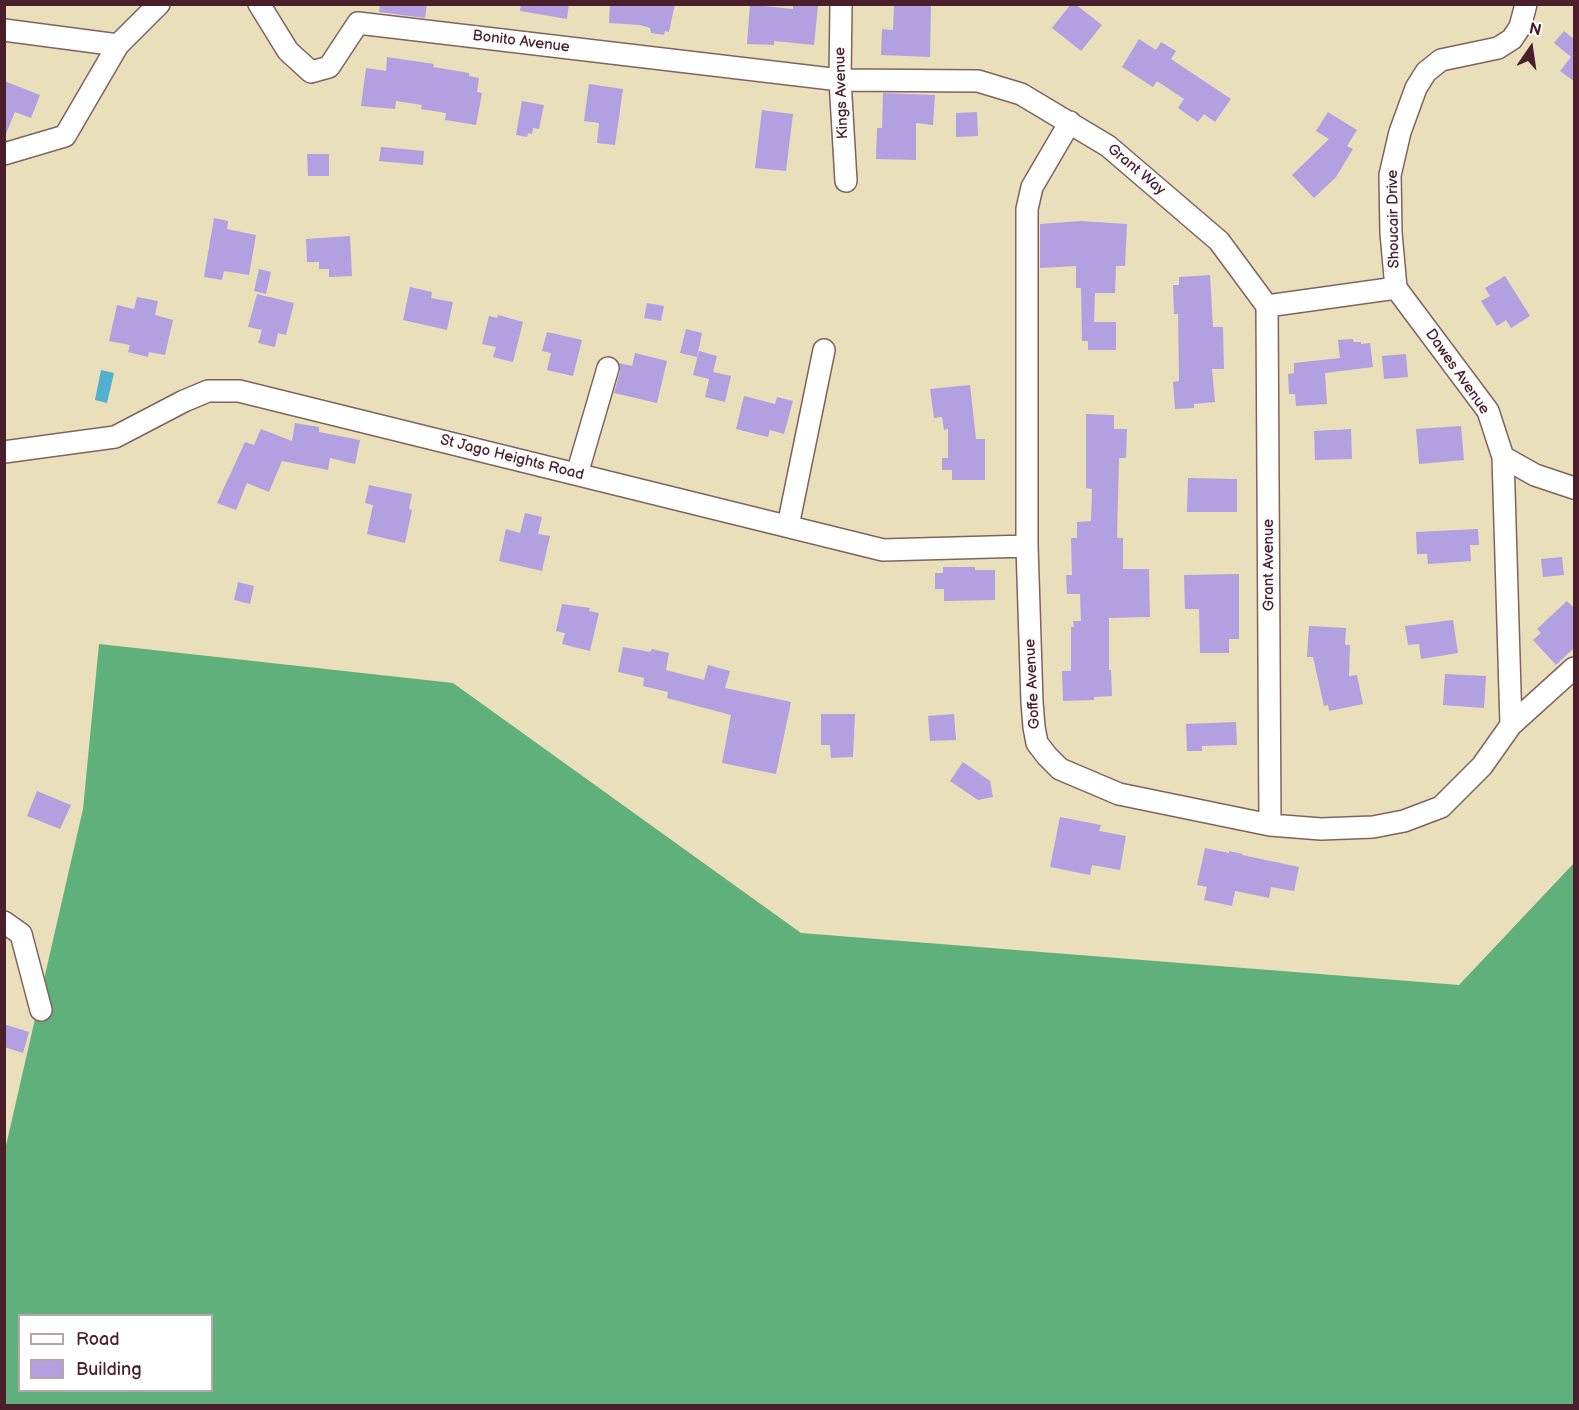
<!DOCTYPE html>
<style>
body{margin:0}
#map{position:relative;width:1579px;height:1410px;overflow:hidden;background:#e9dfbb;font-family:"Balsamiq Sans",sans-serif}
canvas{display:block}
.frame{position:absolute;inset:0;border:6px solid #4a1f2b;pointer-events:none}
.legend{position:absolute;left:18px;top:1314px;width:195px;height:78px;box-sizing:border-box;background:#fff;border:2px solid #b7a5aa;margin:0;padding:8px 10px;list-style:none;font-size:18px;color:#4a1f2b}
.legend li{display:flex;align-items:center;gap:12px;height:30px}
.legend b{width:30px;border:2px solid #b7a5aa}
.north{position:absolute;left:1501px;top:18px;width:60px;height:60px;-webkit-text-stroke:4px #fff;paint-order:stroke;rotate:13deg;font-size:16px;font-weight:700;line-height:24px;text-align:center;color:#4a1f2b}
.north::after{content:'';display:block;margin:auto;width:21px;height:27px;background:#4a1f2b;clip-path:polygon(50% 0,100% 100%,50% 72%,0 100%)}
</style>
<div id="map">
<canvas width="1579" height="1410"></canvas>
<div class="frame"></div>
<ul class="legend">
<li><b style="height:8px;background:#fff"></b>Road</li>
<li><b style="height:16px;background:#b2a0e1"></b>Building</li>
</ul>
<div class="north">N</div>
</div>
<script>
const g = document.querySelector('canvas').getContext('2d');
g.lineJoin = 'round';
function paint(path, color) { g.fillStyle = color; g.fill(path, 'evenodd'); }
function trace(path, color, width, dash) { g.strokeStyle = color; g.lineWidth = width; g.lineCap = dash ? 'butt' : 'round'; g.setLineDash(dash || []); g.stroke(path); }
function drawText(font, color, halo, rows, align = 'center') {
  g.font = font + ' "Balsamiq Sans",sans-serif'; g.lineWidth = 6; g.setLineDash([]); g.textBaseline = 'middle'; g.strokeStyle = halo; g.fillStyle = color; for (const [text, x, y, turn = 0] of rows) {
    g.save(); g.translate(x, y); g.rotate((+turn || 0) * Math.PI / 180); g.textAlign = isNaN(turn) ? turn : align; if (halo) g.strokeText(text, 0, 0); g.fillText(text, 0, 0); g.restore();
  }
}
paint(new Path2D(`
 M99 644 453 683 801 933 1459 985 1574 863V1405L5 1406V1150L83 809ZM20 1316H212V1390H20Z`), '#60b07c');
paint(new Path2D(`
 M101 370 114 373 107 403 95 400Z`), '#50b2cf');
paint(new Path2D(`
 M380 4H427L425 18 379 12Z
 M521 4H569L567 19 520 11Z
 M610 4H675L669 32 665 31 664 35 651 33 650 28 640 25 609 23Z
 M750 4H764V6L793 9V4L818 6 814 45 774 41V45L747 44Z
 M894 4H931L930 57 881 55 882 29 893 30Z
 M1071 4H1075L1102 25 1081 51 1052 28Z
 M1564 31 1575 40V82L1560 71 1571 57 1554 43Z
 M1139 39 1156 50 1161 42 1176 51 1171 59 1231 99 1215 122 1204 114 1198 122 1178 108 1184 99 1157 81 1153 87 1122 67Z
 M387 57 434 64 433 67 469 73V76L479 78 477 92 482 93 476 125 445 120 446 113 421 109 422 105 396 101 395 109 361 106 366 68 386 71Z
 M4 81 40 95 31 118 15 112 5 136Z
 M589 84 623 89 615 145 597 143 599 123 584 121Z
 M883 93 935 95 933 125 916 123V160L876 159 877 128H882Z
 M522 101 544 105 539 129 533 128 532 134 528 133 527 137 516 135Z
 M762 110 793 114 786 171 755 168Z
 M977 112 978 136 956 137V113Z
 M1328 112 1357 130 1347 146 1353 149 1336 177 1314 198 1292 175 1329 139 1316 131Z
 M381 147 424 151 423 165 379 161Z
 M307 154H329V176H308Z
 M214 218 228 221 227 229 256 235 249 275 224 271 222 280 204 277Z
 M1081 221 1127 224 1125 266H1116L1115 293H1095L1094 322H1116V350H1088V341H1082L1081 288H1076V266L1040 268V224Z
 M350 236 352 276 329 277V269H319V262H307L306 239Z
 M259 269 271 272 266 294 254 291Z
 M1210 275 1213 327H1223L1224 369H1212L1215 402 1194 404V408L1175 409 1173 382 1179 381 1178 314H1174L1173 285H1179V277Z
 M1505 276 1530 316 1511 328 1506 320 1497 326 1481 301 1490 296 1485 288Z
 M410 287 432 292 431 298 453 302 447 330 403 320Z
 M257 294 294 303 286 335 278 333 275 347 258 343 262 330 248 327Z
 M137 297 158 301 155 315 173 320 165 355 149 352 148 357 128 352 130 345 109 341 117 305 134 309Z
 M647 303 664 306 661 321 644 318Z
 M498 315 523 322 513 362 493 357 496 347 482 344 489 316 497 318Z
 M686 329 702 333 697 357 680 353Z
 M547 332 582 340 573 376 547 370 551 353 542 351Z
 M1353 339 1354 342H1361V344L1370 343 1373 367 1325 373 1327 404 1296 406 1295 394H1289L1288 374 1294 373V363L1340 358 1338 340Z
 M699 351 717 356 713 372 731 376 725 402 705 397 709 379 693 375Z
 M635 353 667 361 657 403 614 393 620 372 619 363 632 366Z
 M1406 354 1408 377 1384 379 1382 356Z
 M970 385 976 439H985V480H952V470H942V458H948V429L944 430 942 417 934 418 930 389Z
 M744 396 775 404 777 397 793 401 784 434 770 430 768 437 736 429Z
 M1086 414 1114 415V429H1127L1126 458H1119L1117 538H1123V569H1149L1150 617 1109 618V670H1111L1112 696 1094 697V700L1063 701 1062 671H1071V627H1074L1073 621H1081L1080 594H1067L1066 575H1072L1071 538H1077V522L1091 521 1092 489 1086 488Z
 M295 423 319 427V432L360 440 355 464 330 458 328 470 282 461 269 492 247 483 236 510 217 503 245 442 254 445 261 429 292 441Z
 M1461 426 1464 460 1419 464 1416 429Z
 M1351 429 1352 459 1315 460 1314 431Z
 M1188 478 1237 479V512H1187Z
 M369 485 412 494 409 509 412 510 405 543 367 534 373 505 365 503Z
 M525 513 542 517 538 534 550 536 542 571 499 561 506 529 520 533Z
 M1478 529 1479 545H1470L1471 561 1428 564 1427 554H1417L1416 532Z
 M1562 557 1564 575 1543 577 1541 559Z
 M943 567H975V570H995V600L944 601V589H935V573H943Z
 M1239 574V639H1229V653H1200L1199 609H1185L1184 575Z
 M238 582 254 586 250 604 234 600Z
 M1567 601 1575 609V647L1556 665 1533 640 1541 633 1537 629Z
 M562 604 590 608 589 611 599 613 590 651 562 644 565 633 556 631Z
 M1453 620 1458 653 1421 659 1419 644 1408 645 1405 626Z
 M1309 626 1346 628 1345 645H1350L1349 676 1357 675 1363 704 1329 711 1328 705 1324 706 1313 657H1307Z
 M623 647 650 652 652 649 669 653 666 670 704 680 708 665 730 671 725 688 791 702 776 774 722 763 731 715 667 698 668 692 643 686 644 678 618 672Z
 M1445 674 1486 676 1484 708 1443 705Z
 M821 714H855L853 757 831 758 830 745H821Z
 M954 714 956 740 930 741 928 716Z
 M1236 722 1237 745 1202 746V751H1187L1186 724Z
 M963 762 990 781 993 797 978 800 950 781Z
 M37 791 71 805 60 829 27 816Z
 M1060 817 1101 825 1099 831 1126 836 1120 870 1092 865 1090 875 1050 867Z
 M1205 848 1229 853V851L1243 854 1242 855 1299 867 1294 891 1271 887 1269 898 1235 891 1232 906 1204 900 1207 887 1197 885Z
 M4 1024 29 1032 23 1053 4 1047Z`), '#b2a0e1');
const minor = new Path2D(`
 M259 4 288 51 311 72 329 67 358 23 840 80 978 81 1021 94 1108 146 1219 241 1267 306 1396 288
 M841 4 840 80 846 181
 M4 30 118 45
 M1070 122 1032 187 1027 209V546L1032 702 1034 727 1037 743 1047 756 1060 769 1119 794 1270 825 1321 829 1373 827 1404 821 1441 807 1482 766 1511 725 1574 668
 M4 154 65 136 118 45 159 4
 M1396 288 1391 233 1390 175 1400 132 1416 88 1426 72 1441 60 1498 48 1512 39 1520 27 1526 4
 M1396 288 1488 411 1503 457 1535 475 1574 488
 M1267 306 1270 825
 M4 452 115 437 184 401 208 391H239L883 550 1027 546
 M1503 457 1511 725
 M577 474 608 368
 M788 526 824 350
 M4 922 21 934 41 1010`);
trace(minor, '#82625d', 24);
trace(minor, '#fff', 21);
drawText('15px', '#4a1f2b', '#fff', [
 ["Bonito Avenue",521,42,7],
 ["Kings Avenue",842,93,-92],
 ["Grant Way",1136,170,40],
 ["Shoucair Drive",1394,219,-91],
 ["Dawes Avenue",1457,372,55],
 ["St Jago Heights Road",512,458,14],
 ["Grant Avenue",1269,565,-90],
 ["Goffe Avenue",1033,684,-93]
]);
</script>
